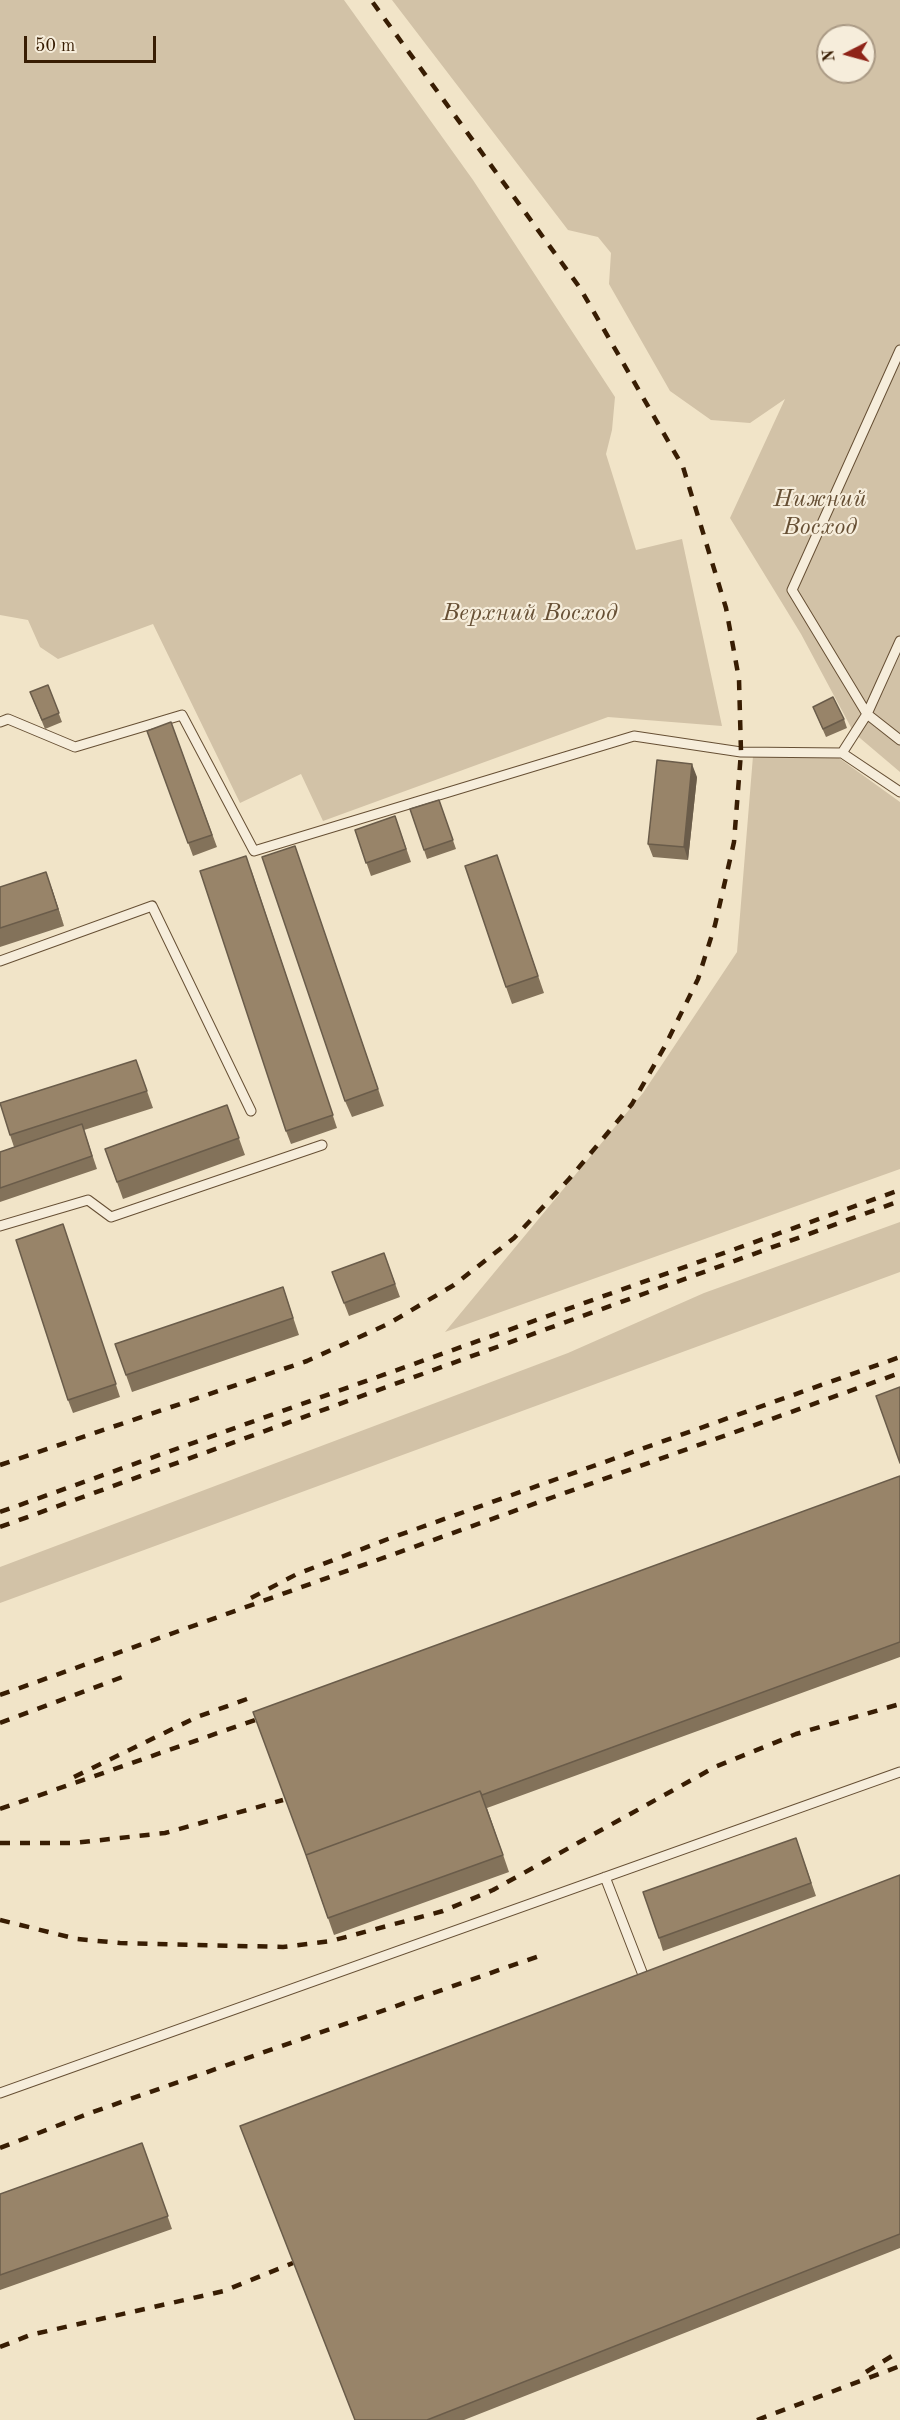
<!DOCTYPE html>
<meta charset="utf-8">
<style>
body{margin:0}
#map{position:relative;width:900px;height:2420px;overflow:hidden;background:#f1e4c8;font-family:"Old Standard TT",serif}
canvas{display:block}
.north{position:absolute;left:816px;top:24px;width:60px;height:60px;box-sizing:border-box;background:#f6eddb;border:2px solid #aa9a85;border-radius:50%;rotate:264deg;font-size:16px;font-weight:700;line-height:24px;text-align:center;color:#381d03}
.north::after{content:'';display:block;margin:auto;width:21px;height:27px;background:#8f2418;clip-path:polygon(50% 0,100% 100%,50% 72%,0 100%)}
.scale{position:absolute;left:24px;top:36px;width:132px;height:27px;box-sizing:border-box;border:3px solid #381d03;border-top:0;padding-left:8px;font-size:18px;line-height:21px;white-space:nowrap;color:#381d03;-webkit-text-stroke:4px #f6eddb;paint-order:stroke}
</style>
<div id="map">
<canvas width="900" height="2420"></canvas>
<div class="north">N</div>
<div class="scale">50 m</div>
</div>
<script>
const g = document.querySelector('canvas').getContext('2d');
g.lineJoin = 'round';
function paint(path, color) { g.fillStyle = color; g.fill(path, 'evenodd'); }
function trace(path, color, width, dash) { g.strokeStyle = color; g.lineWidth = width; g.lineCap = dash ? 'butt' : 'round'; g.setLineDash(dash || []); g.stroke(path); }
function drawText(font, color, halo, rows, align = 'center') {
  g.font = font + ' "Old Standard TT",serif'; g.lineWidth = 4.5; g.setLineDash([]); g.textBaseline = 'middle'; g.strokeStyle = halo; g.fillStyle = color; for (const [text, x, y, turn = 0] of rows) {
    g.save(); g.translate(x, y); g.rotate((+turn || 0) * Math.PI / 180); g.textAlign = isNaN(turn) ? turn : align; if (halo) g.strokeText(text, 0, 0); g.fillText(text, 0, 0); g.restore();
  }
}
paint(new Path2D(`
 M0 0H344L473 180 615 397 612 430 606 454 636 550 682 539 722 726 608 717 323 821 301 774 240 803 153 624 58 659 40 647 28 620 0 615Z
 M392 0H900V772L854 733 801 634 730 518 785 399 750 423 711 420 670 391 609 284 611 253 598 237 568 230ZM828 36H864V72H828Z
 M753 756 839 758 900 802V1169L445 1332 643 1093 737 952Z
 M900 1222V1272L0 1603V1567L568 1353 704 1293Z`), '#d2c2a7');
const service = new Path2D(`
 M900 641 867 714 900 740
 M0 722 8 719 75 747 182 715 254 851 634 736 741 752 842 753 900 792
 M842 753 867 714 792 590 900 350
 M0 961 152 906 251 1111
 M0 1226 88 1200 111 1217 322 1145
 M605 1877 645 1980
 M0 2093 900 1772`);
trace(service, '#664f34', 11);
trace(service, '#f6eddb', 9);
trace(new Path2D(`
 M0 1465 307 1361 388 1324 454 1285 514 1238 569 1179 632 1104 665 1046 698 979 715 925 734 842 741 752 739 679 726 608 683 467 580 288 371 0
 M0 1512 900 1190
 M0 1527 900 1201
 M251 1598 297 1574 388 1539 900 1357
 M0 1695 900 1373
 M0 1723 125 1676
 M74 1777 197 1717 247 1699
 M0 1809 255 1720
 M0 1843H74L165 1833 283 1800
 M0 1920 77 1939 120 1943 283 1947 331 1941 443 1911 493 1890 715 1767 796 1734 900 1704
 M0 2148 90 2113 542 1955
 M0 2347 30 2335 224 2291 293 2263
 M866 2372 900 2351
 M757 2420 900 2366`), '#381d03', 4.5, [10, 10]);
paint(new Path2D(`
 M48 685 62 722 45 729 30 692Z
 M813 707 844 719 847 728 826 737Z
 M171 722 217 847 193 856 147 731Z
 M697 777 688 860 653 857 648 844Z
 M439 800 456 849 427 859 424 850Z
 M395 816 411 862 371 876 355 830Z
 M295 846 384 1106 352 1117 345 1101Z
 M497 855 544 993 512 1004 506 987Z
 M251 869 337 1128 291 1144 286 1131Z
 M0 887 52 889 64 926 0 947Z
 M136 1060 153 1108 84 1130 97 1169 0 1202V1152L14 1147 10 1135Z
 M227 1105 245 1155 123 1199 105 1149Z
 M63 1224 120 1397 73 1413 68 1400Z
 M384 1253 400 1297 349 1316 332 1272Z
 M283 1287 299 1335 132 1392 126 1375Z
 M900 1476V1657L487 1808 509 1872 334 1935 306 1856Z
 M796 1838 816 1896 663 1951 659 1938Z
 M900 1875V2248L464 2420H354Z
 M142 2143 172 2229 0 2290V2194Z`), '#83725a');
paint(new Path2D(`
 M692 764 697 777 688 860 684 847Z
 M46 872 52 889 64 926 58 909Z`), '#6a5c4a');
const building = new Path2D(`
 M48 685 59 713 42 720 30 692Z
 M833 697 844 719 823 729 813 707Z
 M171 722 212 835 188 843 147 731Z
 M657 760 692 764 684 847 648 844Z
 M439 800 453 840 424 850 410 809Z
 M395 816 406 849 366 863 355 830Z
 M295 846 378 1089 345 1101 262 857Z
 M497 855 538 976 506 987 465 866Z
 M246 856 333 1115 286 1131 200 871Z
 M46 872 58 909 0 928V887Z
 M136 1060 147 1091 10 1135 0 1103Z
 M227 1105 239 1138 117 1182 105 1149Z
 M82 1124 92 1156 0 1188V1152Z
 M63 1224 116 1384 68 1400 16 1240Z
 M384 1253 395 1284 344 1303 332 1272Z
 M283 1287 293 1318 126 1375 115 1344Z
 M900 1387V1463L876 1396Z
 M900 1476V1642L482 1795 480 1791 306 1855 253 1712Z
 M480 1791 503 1855 328 1918 306 1855Z
 M796 1838 811 1883 659 1938 643 1892Z
 M900 1875V2234L427 2420H355L240 2126Z
 M142 2143 168 2216 0 2275V2194Z`);
paint(building, '#988469');
trace(building, '#6a5c4a', 1.5);
drawText('italic 24px', '#664f34', '#f6eddb', [
 ["Нижний",820,500],
 ["Восход",820,528],
 ["Верхний Восход",530,614]
]);
</script>
